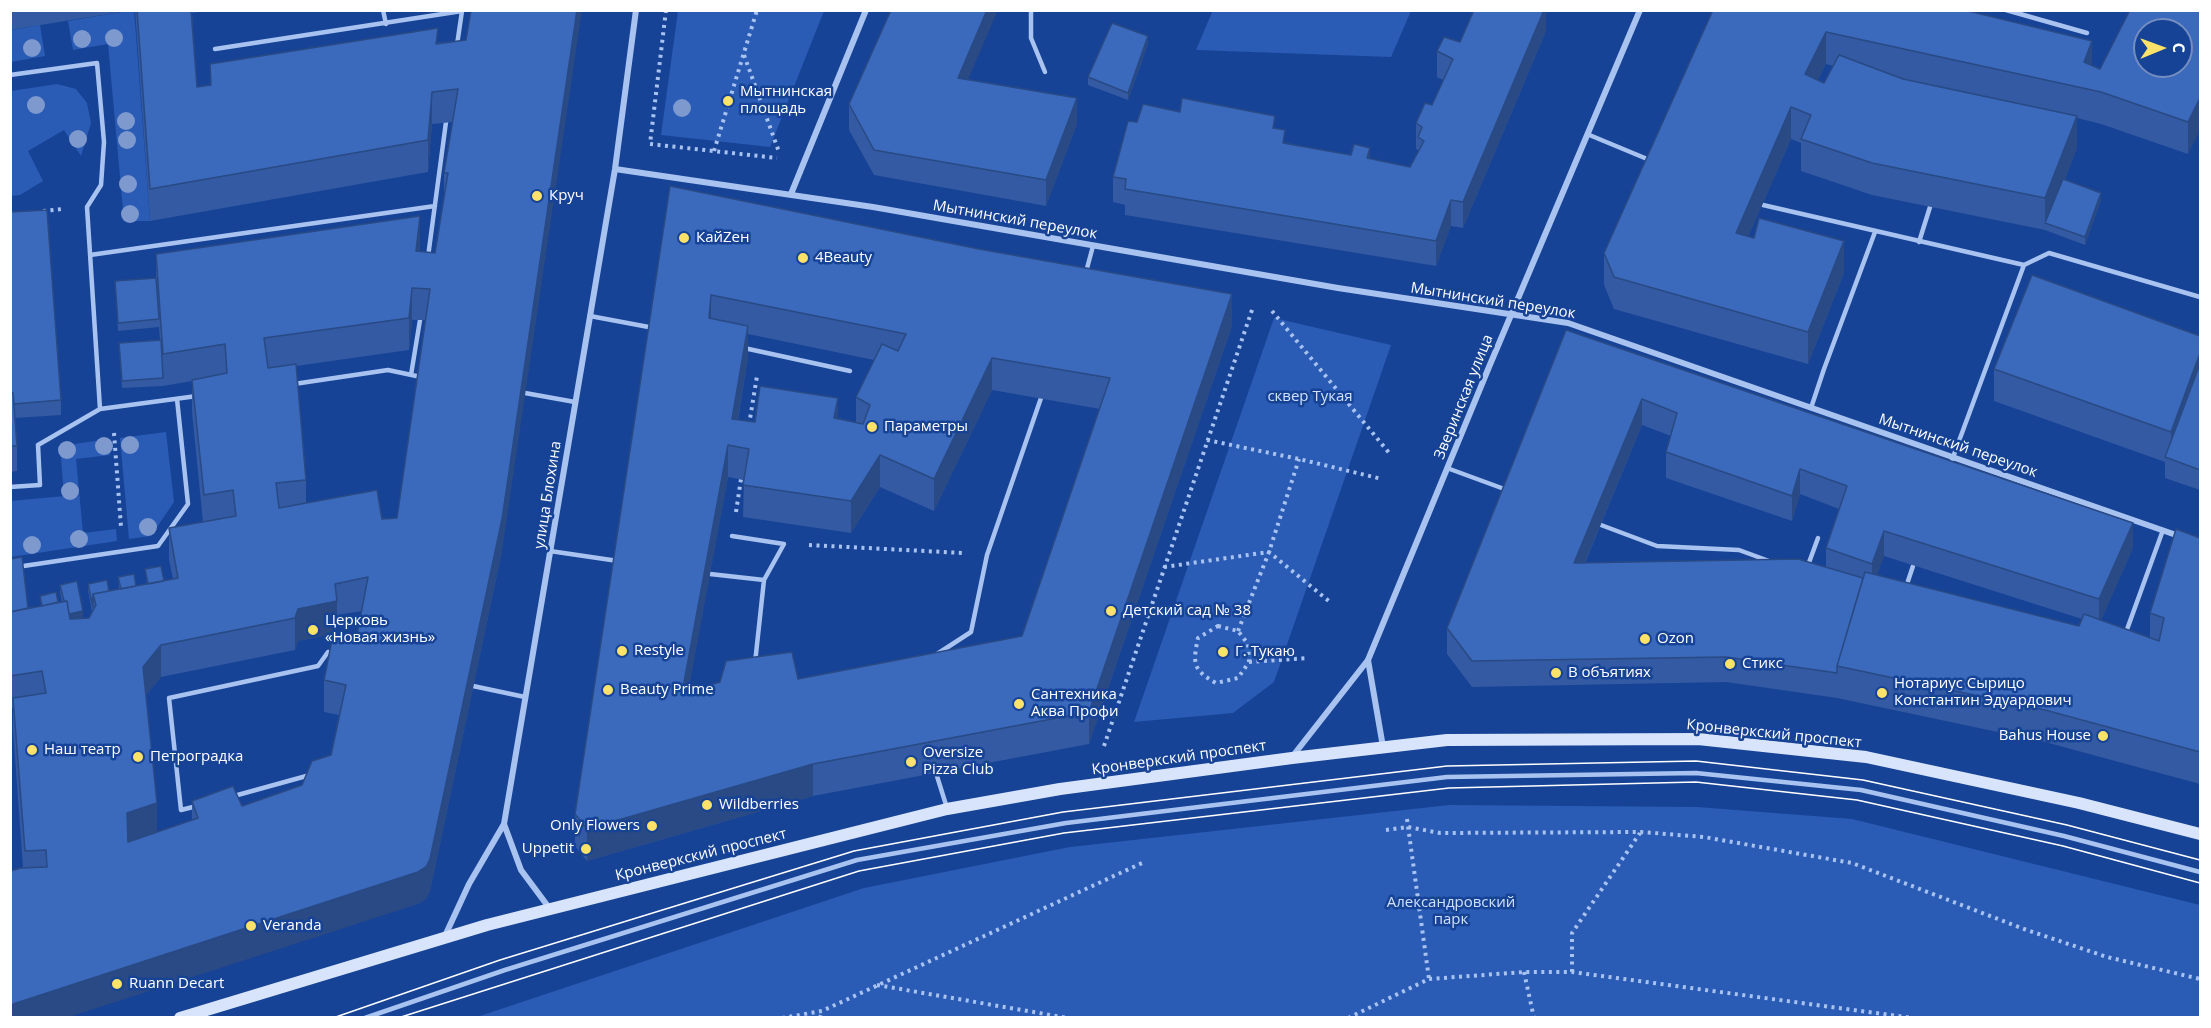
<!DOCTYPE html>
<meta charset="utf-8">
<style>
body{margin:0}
#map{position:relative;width:2211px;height:1028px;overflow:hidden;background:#174396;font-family:"Open Sans",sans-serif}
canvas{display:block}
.frame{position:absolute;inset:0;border:12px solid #fff;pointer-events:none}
.north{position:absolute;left:2133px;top:18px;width:60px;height:60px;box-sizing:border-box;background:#174396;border:2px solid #748ec0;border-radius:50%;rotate:89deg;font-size:16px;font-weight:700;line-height:24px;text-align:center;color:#fff}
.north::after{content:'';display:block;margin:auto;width:21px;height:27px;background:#ffe269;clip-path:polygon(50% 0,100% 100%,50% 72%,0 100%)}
</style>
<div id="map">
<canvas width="2211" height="1028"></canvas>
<div class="frame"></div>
<div class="north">С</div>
</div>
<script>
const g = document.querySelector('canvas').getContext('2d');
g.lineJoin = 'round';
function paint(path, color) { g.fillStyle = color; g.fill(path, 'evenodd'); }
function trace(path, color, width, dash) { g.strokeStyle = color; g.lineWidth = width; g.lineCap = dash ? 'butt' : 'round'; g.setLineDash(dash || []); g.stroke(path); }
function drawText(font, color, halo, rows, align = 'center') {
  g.font = font + ' "Open Sans",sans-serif'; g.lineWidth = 5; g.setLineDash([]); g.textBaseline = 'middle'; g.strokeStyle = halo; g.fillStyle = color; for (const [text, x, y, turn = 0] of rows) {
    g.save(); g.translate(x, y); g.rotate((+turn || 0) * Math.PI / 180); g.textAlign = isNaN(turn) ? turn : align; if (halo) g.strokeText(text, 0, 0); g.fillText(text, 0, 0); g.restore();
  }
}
paint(new Path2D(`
 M134 10 135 22 150 221H124L108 44 73 50 68 21Z
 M1213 10H1411V11L1391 57 1196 50Z
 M678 11H824L770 147 661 135Z
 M40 25 45 56 11 62V30Z
 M57 84 76 89 87 103 91 123 81 156 64 130 28 151 43 181 20 195 11 196V91Z
 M1274 318 1391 345 1274 682 1233 713 1134 722Z
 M166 432 174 502 151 536 129 539 120 438Z
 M109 439 110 455 76 459 83 533 116 529 117 541 11 557V501L64 496 60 446Z
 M1449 805 1697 807 1852 819 2200 905V1017H477L864 888 1070 847Z`), '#2a5bb5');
trace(new Path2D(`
 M666 10 650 144 777 158
 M744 55 779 152
 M714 151 757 10
 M43 211 62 209
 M1272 311 1390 454
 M749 425 757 376
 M114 433 121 527
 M1207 440 1299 459 1382 479
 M736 512 741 479
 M809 545 963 553
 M1164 567 1269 552 1330 602
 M1218 626 1238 631 1248 644 1249 662 1238 678 1216 683C1192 670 1193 662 1198 638Z
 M1238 631 1269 552 1299 459
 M1249 662 1308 658
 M1104 746 1253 307
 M1407 819 1429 979
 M1386 830 1408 827 1440 833 1641 832 1704 837 1852 863 2024 929 2107 957 2200 979
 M540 851 561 850
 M1524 972 1534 1018
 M1572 972V933L1640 833
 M877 985 1068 1018
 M782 1018 822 1011 1142 863
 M820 1018 822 1011
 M1348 1018 1429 979 1524 972H1572L1913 1018`), '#a9c3f1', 4, [3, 4.5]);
trace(new Path2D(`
 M383 10 386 24
 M1031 10V38L1045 72
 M2006 10 2087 33
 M215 49 462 11 457 45
 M10 75 97 63 104 142 101 185 87 207 100 409
 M1587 134 1652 161
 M1763 205 2024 265 2049 253 2200 297
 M1919 242 1930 207
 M90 255 435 206
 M428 257 446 122
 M1086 272 1093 246
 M590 316 654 328
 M744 348 850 371
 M411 375 420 320
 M294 384 388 370 421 377
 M525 393 575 402
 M1811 408 1824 369 1875 232
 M1952 460 2024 265
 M1447 468 1507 490
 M10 487 40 485 38 445 100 409 197 396
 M1601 525 1657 546 1739 550 1769 561
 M732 536 784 544 764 580 755 663
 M550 551 618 561
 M10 568 158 546 188 504 177 399
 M1807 568 1818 538
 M710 574 764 580
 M1906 587 1913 566
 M2125 635 2163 530
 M934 656 971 632 987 555 1041 398
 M473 686 525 697
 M936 773 947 808
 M234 796 310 775
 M197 806 181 810 169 698 318 666 328 652 335 654
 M365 1018 505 970 857 860 1066 823 1447 777 1696 773 1861 790 2064 836 2200 872`), '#a9c3f1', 4.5);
trace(new Path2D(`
 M615 169 873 207 1338 288 1568 323 2179 536
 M791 194 866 10
 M1368 660 1383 747
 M1292 757 1368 660 1489 367 1640 10
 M504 824 521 870 550 909
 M444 938 469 884 504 824 615 169 636 10`), '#a9c3f1', 6);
trace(new Path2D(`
 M180 1018 487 925 947 809 1060 789 1292 758 1447 740 1698 739 1866 757 2079 803 2200 834`), '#d8e4fc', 12);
trace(new Path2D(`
 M333 1018 500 960 854 851 1063 812 1447 766 1696 761 1863 780 2067 825 2200 860
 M398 1018 859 871 1064 833 1449 788 1696 782 1857 800 2063 846 2200 883`), '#fff', 1.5);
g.fillStyle = '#7d99ce';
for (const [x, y] of [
 [114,38],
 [82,39],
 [32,48],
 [36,105],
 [682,108],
 [126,121],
 [78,139],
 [127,140],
 [128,184],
 [130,214],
 [130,445],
 [104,446],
 [67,450],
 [70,491],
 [148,527],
 [79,539],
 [32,545]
]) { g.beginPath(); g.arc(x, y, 9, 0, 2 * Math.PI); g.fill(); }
paint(new Path2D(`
 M10 10H133L10 30Z
 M135 10H211L192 13 197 87 210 86V64L466 40 502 551 430 891 426 899 418 904 23 868 13 730V708H10V559L28 608 41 606 40 596 58 602H62L60 592V585L83 618H89L92 611 88 591V584L109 591 119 589 118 577 136 586 147 584 145 569 164 581 173 579 169 560V528L203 522 192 412V381L163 386 122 388 119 343 160 340 159 327 118 331 115 281 156 278V254L420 248V252L435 253 444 200V173L453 122 432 124 428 172 150 221ZM412 320H425L397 518 382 519 306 503V480L296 366 409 350ZM362 611 356 640 324 680V712L339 715 331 755 302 785 242 806 192 801V820L157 832 146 695 161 677 295 650 298 641 337 633V615Z
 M1474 10H1546V31L1463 228 1451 226 1436 266 1125 215V205L1113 202V177L1137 122 1180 112 1275 128 1285 143 1410 167 1418 153V150L1416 149V123L1432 105 1443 80 1437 77V51L1460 42Z
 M1713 10 2092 66 2100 69 2200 10 2188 154 2101 124 2077 118V148L2065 179 2101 200 2085 245 2045 230 1872 195 1801 171V143L1791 139 1748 237 1844 273 1808 364 1614 309 1604 285V253ZM1826 64 1833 66 1824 83 1818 80Z
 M1148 44 1128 100 1088 85V77Z
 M969 79 1077 124 1046 206 874 175 849 130V104Z
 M670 186 1232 326 1089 744 813 796 587 861 575 846V814ZM748 334 874 360 856 397V422L838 418 755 422 738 420 748 358ZM992 390 1100 409 1022 636 798 679 688 691 728 477 744 480 743 517 851 533 880 487 934 511Z
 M10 212 61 400V415L15 418 17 446V471L10 472Z
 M1566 330 2133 548 2101 620 2150 638V613L2200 538V784L2045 742 1837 698 1726 682 1472 687 1447 654V628ZM1642 425 1671 436 1666 452V478L1792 521 1800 494 1839 509 1826 548V567L1585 563ZM1884 556 2082 619 2079 626 1877 575Z
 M2200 336V490L2165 478V462L1994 401V369Z`), '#335aa2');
paint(new Path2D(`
 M577 10H582L502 551 430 891 426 899 418 904 69 1017H10V1005L430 859Z
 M987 10H998L958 103V78Z
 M1541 10H1546V31L1463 228V202Z
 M1826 32V64L1805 106V74Z
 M1148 36V44L1128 100V93Z
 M2092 41V73L2084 62Z
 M432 92V124L428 172V140Z
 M1077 98V124L1046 206V180Z
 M2200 98V130L2188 154V122Z
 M1791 107V139L1736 265V233Z
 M2077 116V148L2048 224 2045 223V230V198Z
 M1370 148V173L1367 158Z
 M2101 193V200L2085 245V237Z
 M1451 200V226L1436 266V241Z
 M420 216V248L416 283V251Z
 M1844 241V273L1808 364V332Z
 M412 288V320L409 350V318Z
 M1232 294V326L1089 744V712Z
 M711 295V327L709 318Z
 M748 326V358L733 446 732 419Z
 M2200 353V385L2171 459V432Z
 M992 358V390L934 511V479Z
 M838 398V430L834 418Z
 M1642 399V425L1574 588V563Z
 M728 445V477L682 725V693Z
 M880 455V487L851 533V501Z
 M1800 469V494L1792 521V496Z
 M2133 523V548L2099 625V599Z
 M1884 531V556L1872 590V564Z
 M337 601V633L298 641 295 650V618L298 609Z
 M83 611V619L66 623V615Z
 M161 645V677L143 699V667Z
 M813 764V796L587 861V829Z
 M157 803V835L127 845V813Z`), '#294a84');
const building = new Path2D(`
 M137 10H191L197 87 211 85 210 64 438 28 436 44 466 40 471 10H577L502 519 430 859 426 867 418 872 10 1005V871L21 868 47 867 46 850 25 851 13 698 46 693 42 671 10 676V612L67 601 70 619 89 618 96 605 93 594 178 578 169 528 236 516 233 490 204 495 192 380 227 373 225 344 163 354 156 254 420 216 416 251 435 253 448 173H444L458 89 432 92 428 140 150 189ZM412 288 430 289 397 518 382 519 377 490 279 508 276 483 306 480 296 364 268 368 264 338 409 318ZM368 577 356 640 333 635 324 680 346 685 331 755 312 761 302 785 242 806 233 786 192 801 198 818 128 842 127 813 157 803 143 667 161 645 295 618 298 609 337 601 335 584Z
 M891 10H987L958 78 1077 98 1046 180 874 150 849 104Z
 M1474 10H1544L1463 202 1451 200 1436 241 1125 189 1126 179 1113 177 1128 121 1137 122 1143 104 1180 112 1182 98 1275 116 1273 128 1285 130 1283 143 1351 155 1354 144 1370 148 1367 158 1410 167 1424 141 1418 137 1422 127 1416 123 1425 103 1432 105 1453 59 1437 51 1444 37 1460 42Z
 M1713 10H1964L2092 41 2084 62 2100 69 2130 10H2200V98L2188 122 2101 92 1826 32 1805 74 1824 83 1839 55 1903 79 2077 116 2045 198 1872 163 1801 139 1811 115 1791 107 1736 233 1754 238 1759 218 1844 241 1808 332 1614 277 1604 253ZM2145 30H2181V66H2145Z
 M1112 23 1148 36 1128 93 1088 77Z
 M2063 179 2101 193 2085 237 2045 223Z
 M670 186 979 249 1232 294 1089 712 813 764 587 829 575 814ZM711 295 906 334 898 351 882 344 856 397 870 405 863 424 834 418 838 398 760 386 755 422 732 419 748 326 709 318ZM992 358 1110 378 1022 636 798 679 792 652 726 661 720 682 682 693 728 445 749 449 743 485 851 501 880 455 934 479Z
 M47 210 61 400 14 404 13 393H10V212Z
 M2032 275 2200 336V353L2171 432 1994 369Z
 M156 278 159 319 118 323 115 281Z
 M1566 330 2133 523 2099 599 1884 531 1872 564 1826 548 1847 486 1800 469 1792 496 1666 452 1677 413 1642 399 1574 563 1798 559 1863 578 1837 666V673L1726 657 1472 661 1447 628Z
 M161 340 163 378 122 381 119 343Z
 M2200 364V470L2165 457Z
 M10 393H13L17 446H10Z
 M2176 529 2200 538V752L2045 710 1837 666 1865 572 2079 626 2084 614 2159 641 2164 618 2150 613Z
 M22 557 28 608 10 612V559Z
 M161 566 164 581 148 584 145 569Z
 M134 574 136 586 121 589 118 577Z
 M107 580 109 591 93 594V607L88 584Z
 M77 581 83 611 69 614 67 601H64L60 585Z
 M56 592 58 602 42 606 40 596Z`);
paint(building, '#3b69bc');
trace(building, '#294a84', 1.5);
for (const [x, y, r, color] of [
 [728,101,6,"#ffe269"],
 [537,196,6,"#ffe269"],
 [684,238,6,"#ffe269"],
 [803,258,6,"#ffe269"],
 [872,427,6,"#ffe269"],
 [1111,611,6,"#ffe269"],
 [313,630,6,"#ffe269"],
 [1645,639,6,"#ffe269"],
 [622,651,6,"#ffe269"],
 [1223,652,6,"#ffe269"],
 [1730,664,6,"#ffe269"],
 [1556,673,6,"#ffe269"],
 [608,690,6,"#ffe269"],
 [1882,693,6,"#ffe269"],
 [1019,704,6,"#ffe269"],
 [2103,736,6,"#ffe269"],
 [32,750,6,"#ffe269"],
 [138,757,6,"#ffe269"],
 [911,762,6,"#ffe269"],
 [707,805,6,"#ffe269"],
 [652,826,6,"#ffe269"],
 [586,849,6,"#ffe269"],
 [251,926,6,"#ffe269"],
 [117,984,6,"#ffe269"]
]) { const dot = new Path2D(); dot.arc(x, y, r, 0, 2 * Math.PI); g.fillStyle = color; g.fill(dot); trace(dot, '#174396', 2); }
drawText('15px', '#fff', '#174396', [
 ["Мытнинская",740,92],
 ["площадь",740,109],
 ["Круч",549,196],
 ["КайZен",696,238],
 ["4Beauty",815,258],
 ["Параметры",884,427],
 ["Детский сад № 38",1123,611],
 ["Церковь",325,621],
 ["«Новая жизнь»",325,638],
 ["Ozon",1657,639],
 ["Restyle",634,651],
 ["Г. Тукаю",1235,652],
 ["Стикс",1742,664],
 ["В объятиях",1568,673],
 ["Нотариус Сырицо",1894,684],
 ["Константин Эдуардович",1894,701],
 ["Beauty Prime",620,690],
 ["Сантехника",1031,695],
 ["Аква Профи",1031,712],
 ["Bahus House",2091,736,"right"],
 ["Наш театр",44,750],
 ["Oversize",923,753],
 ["Pizza Club",923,770],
 ["Петроградка",150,757],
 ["Wildberries",719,805],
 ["Only Flowers",640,826,"right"],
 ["Uppetit",574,849,"right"],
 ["Veranda",263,926],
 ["Ruann Decart",129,984]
], 'left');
drawText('15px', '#fff', '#174396', [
 ["Мытнинский переулок",1015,220,10],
 ["Мытнинский переулок",1493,301,9],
 ["Зверинская улица",1464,397,-68],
 ["Мытнинский переулок",1958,446,19],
 ["улица Блохина",548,495,-81],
 ["Кронверкский проспект",1774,734,6],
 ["Кронверкский проспект",1179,758,-8],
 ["Кронверкский проспект",701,855,-14]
]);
drawText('15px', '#d0e0fc', '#174396', [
 ["сквер Тукая",1310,397],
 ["Александровский",1451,903],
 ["парк",1451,920]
]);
</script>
